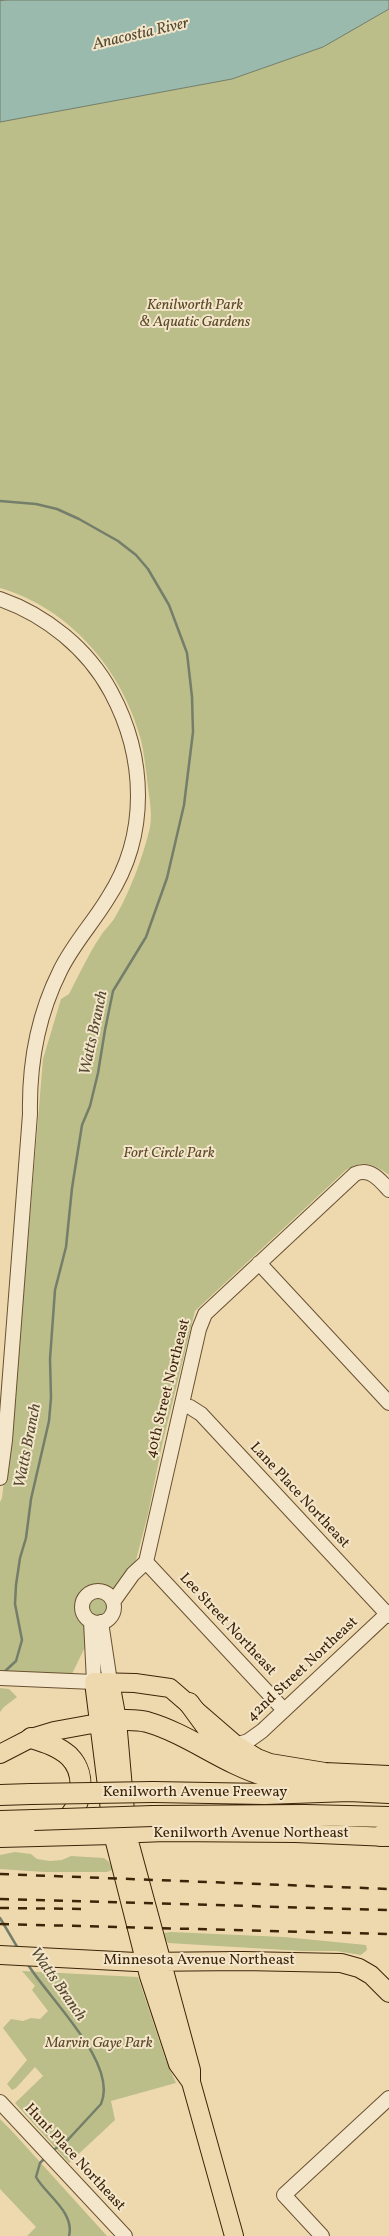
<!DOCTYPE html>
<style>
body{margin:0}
canvas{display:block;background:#eed9af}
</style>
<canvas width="389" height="2236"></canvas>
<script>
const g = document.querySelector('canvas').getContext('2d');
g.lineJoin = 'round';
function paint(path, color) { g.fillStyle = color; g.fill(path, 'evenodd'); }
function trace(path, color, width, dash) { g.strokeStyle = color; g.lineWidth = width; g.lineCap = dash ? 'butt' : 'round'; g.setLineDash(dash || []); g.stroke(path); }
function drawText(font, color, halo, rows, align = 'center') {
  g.font = font + ' Vollkorn,serif'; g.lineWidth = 4; g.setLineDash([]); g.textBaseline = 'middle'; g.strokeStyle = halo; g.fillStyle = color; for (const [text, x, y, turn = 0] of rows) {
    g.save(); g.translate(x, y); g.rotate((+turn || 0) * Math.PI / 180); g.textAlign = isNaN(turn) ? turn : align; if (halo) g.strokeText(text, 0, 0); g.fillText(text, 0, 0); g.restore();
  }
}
paint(new Path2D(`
 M389 9V1175C373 1164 364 1159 346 1170L195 1311 162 1445 148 1514 136 1560 125 1586 98 1620 72 1674 0 1671V1502L2 1498 20 1338 43 1059 61 999 69 994C79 975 88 955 100 937 104 930 110 925 114 919 129 895 144 854 150 827 153 812 148 792 147 778 145 765 144 752 141 740 123 671 70 608 0 588V122L232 79 323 47 345 32Z
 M0 1688 9 1689 17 1697 4 1707 0 1712Z
 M15 1852 31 1854 37 1859 50 1861 62 1860 71 1856 104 1858 108 1861 112 1867V1870L107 1872H44L0 1869V1855Z
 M171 1932 284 1937 366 1945 367 1950 361 1955 336 1951H302L168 1943 163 1935 164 1933Z
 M22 1971 138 1977 165 2058 176 2083 111 2101 115 2120 69 2163 15 2103 43 2076 35 2067 16 2088 12 2090 7 2084 27 2060 3 2028 11 2019 23 2021 31 2018 40 2019 48 2011 32 1990 35 1986Z
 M0 2119 11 2130 107 2236H27L36 2227 0 2189Z`), '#bbbe89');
const water = new Path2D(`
 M9 0H389V9L323 47 232 79 0 122V1Z`);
paint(water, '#99baac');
trace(water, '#747e6a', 1);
trace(new Path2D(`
 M0 501 36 504 57 509 79 519 118 541 136 555 148 569 169 605 187 653 192 697 193 732 184 805 167 878 146 937 113 991 105 1030 98 1073 90 1106 82 1125 72 1188 66 1247 55 1290 50 1359 51 1398 49 1421 31 1499 26 1538 20 1558 16 1585 15 1604 22 1640 16 1661 3 1673
 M0 1918 19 1950
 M27 1963C47 1997 119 2063 101 2104L64 2144 51 2151
 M46 2157 40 2163 36 2177C46 2195 75 2212 69 2236`), '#747e6a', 2.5);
const minor = new Path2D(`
 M0 599C46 615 88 649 111 692 146 757 149 835 108 898 93 923 73 944 60 971 38 1015 29 1065 30 1114L5 1440 0 1478
 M259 1263 389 1403
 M182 1406 190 1407 201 1414 389 1616
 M146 1562 284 1710
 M82 1607a16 16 0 1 1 32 0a16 16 0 1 1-32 0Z
 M113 1602 133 1574 146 1562 199 1329 205 1314 355 1174C370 1167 380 1180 389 1190
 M101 1622 110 1682
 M0 1678 94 1682 91 1621
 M236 1745 248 1741 262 1731 389 1612
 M0 2102 125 2236
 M322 2236 284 2195 389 2098`);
const major = new Path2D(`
 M110 1682 117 1720 127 1834 191 2070V2082L234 2236
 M0 1754 31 1738 54 1731 109 1721
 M116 1834 165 1832 296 1833 389 1837
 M0 1955 136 1962 243 1961 341 1963 359 1968 371 1975 389 1993
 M191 2082 178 2064 149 1976 113 1834 94 1682 135 1683 170 1688 236 1745 257 1758 270 1763 325 1772 389 1775`);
const highway = new Path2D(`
 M189 1703 230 1759
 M117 1720C127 1720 138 1719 147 1722 189 1734 224 1764 266 1776 294 1783 322 1784 349 1791
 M31 1738C44 1742 58 1746 69 1756 88 1775 82 1808 62 1824 56 1829 49 1832 42 1835
 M153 1792 265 1794 349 1791 389 1793
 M0 1795 31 1794
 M153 1816 305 1815 389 1817
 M0 1821 34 1820
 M381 1836 389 1835
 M0 1837 113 1834`);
trace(minor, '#695132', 16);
trace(major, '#3d2408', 20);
trace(highway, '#3d2408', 22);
trace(minor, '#f4e6cb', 14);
trace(major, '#eed9af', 18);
trace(highway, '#eed9af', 20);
trace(new Path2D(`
 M0 1874 389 1889
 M0 1899 389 1910
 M0 1908 89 1909
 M0 1924 389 1934`), '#3d2408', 2.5, [9, 9]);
const highwayBridge = new Path2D(`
 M31 1794 153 1792
 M34 1820 153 1816`);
trace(highwayBridge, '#3d2408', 22, []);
trace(highwayBridge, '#eed9af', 20);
drawText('italic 15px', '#5c4a28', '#f4e6cb', [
 ["Kenilworth Park",195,306],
 ["& Aquatic Gardens",195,323],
 ["Fort Circle Park",169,1154],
 ["Marvin Gaye Park",99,2044]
]);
drawText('15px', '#3d2408', '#f4e6cb', [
 ["40th Street Northeast",169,1389,-76],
 ["Lane Place Northeast",299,1496,47],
 ["Lee Street Northeast",227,1625,47],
 ["42nd Street Northeast",303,1670,-43],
 ["Kenilworth Avenue Freeway",195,1793],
 ["Kenilworth Avenue Northeast",251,1834],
 ["Minnesota Avenue Northeast",199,1961],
 ["Hunt Place Northeast",74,2158,47]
]);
drawText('italic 16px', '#544a31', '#f4e6cb', [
 ["Anacostia River",141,35,-13],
 ["Watts Branch",95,1033,-78],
 ["Watts Branch",29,1446,-79],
 ["Watts Branch",57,1985,55]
]);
</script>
